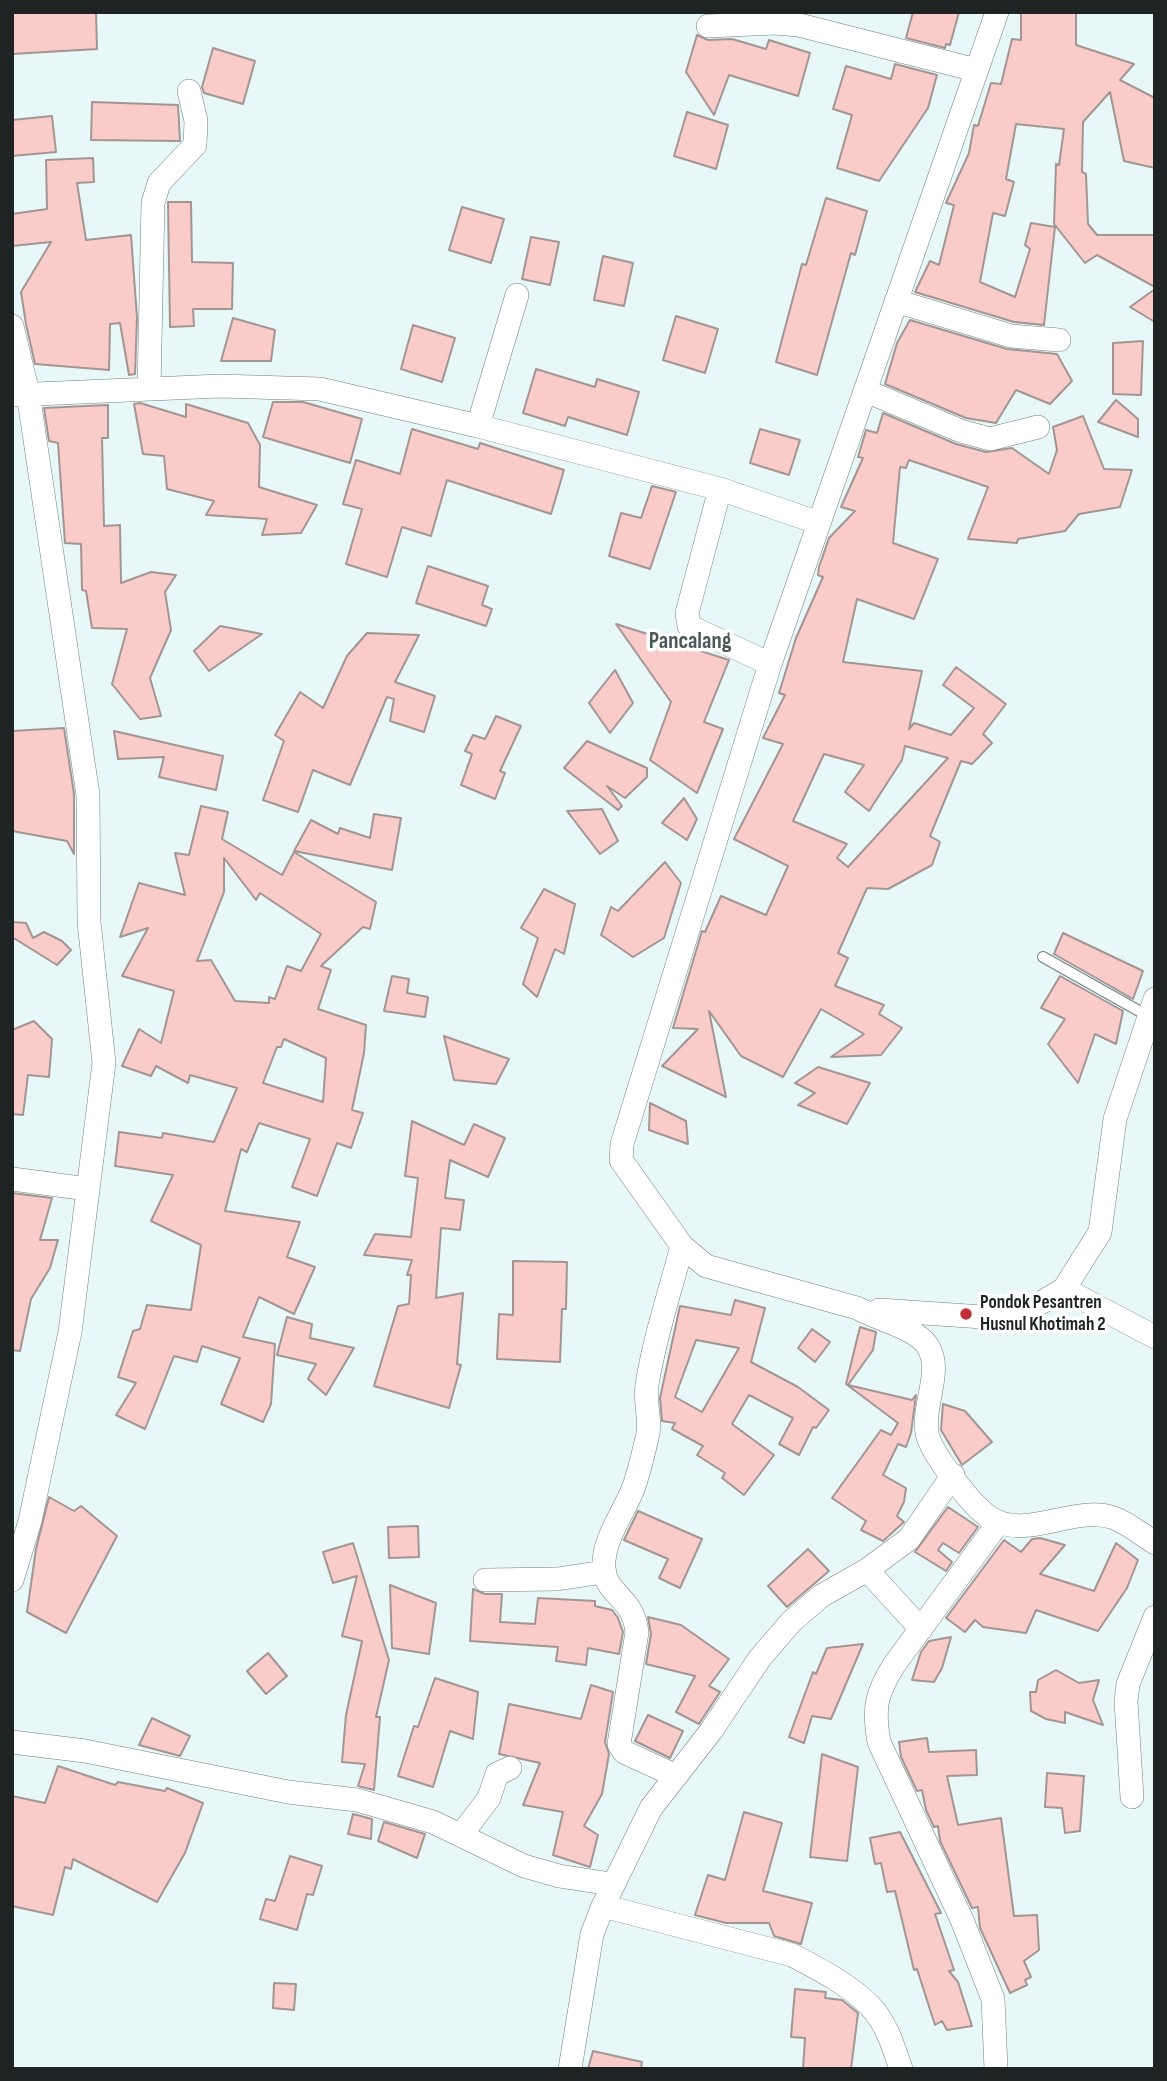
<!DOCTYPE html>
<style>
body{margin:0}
#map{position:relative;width:1167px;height:2081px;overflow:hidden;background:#e8f8f8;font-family:"Sofia Sans Condensed",sans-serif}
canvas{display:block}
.frame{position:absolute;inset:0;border:14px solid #1e2424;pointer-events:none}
</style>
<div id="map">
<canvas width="1167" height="2081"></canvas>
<div class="frame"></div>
</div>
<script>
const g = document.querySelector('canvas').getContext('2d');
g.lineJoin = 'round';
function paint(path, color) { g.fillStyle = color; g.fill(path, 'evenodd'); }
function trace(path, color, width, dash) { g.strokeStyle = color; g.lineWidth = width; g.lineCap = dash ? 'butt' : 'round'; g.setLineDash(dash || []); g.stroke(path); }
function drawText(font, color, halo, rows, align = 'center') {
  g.font = font + ' "Sofia Sans Condensed",sans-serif'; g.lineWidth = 7; g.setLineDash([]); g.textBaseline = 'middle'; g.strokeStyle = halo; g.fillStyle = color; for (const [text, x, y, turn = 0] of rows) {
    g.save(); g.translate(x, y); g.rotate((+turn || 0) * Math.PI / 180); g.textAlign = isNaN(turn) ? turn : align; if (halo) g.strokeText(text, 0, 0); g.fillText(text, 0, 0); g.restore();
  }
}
const building = new Path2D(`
 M12 12H96L97 49 12 54Z
 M913 12H959L950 45 946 44 945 48 906 38Z
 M1021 12H1076V45L1134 64 1120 80 1155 98V168L1124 161 1110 92 1083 122 1082 172 1086 174 1088 224 1097 235H1155V287L1097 255 1085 263 1054 224 1056 164 1059 165 1064 129 1016 124 1006 179 1014 182 1005 216 993 213 980 282 1015 297 1030 249 1025 245 1031 223 1055 227 1044 325 1014 322 915 292 930 261 939 265 954 205 946 203 969 153 974 125 978 126 991 83 1001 84 1012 39 1021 40Z
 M697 35 708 40 732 39 766 49 769 40 810 53 798 96 729 75 714 115 686 72Z
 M213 48 255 61 243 104 204 93 202 87Z
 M895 64 937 75 928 108 879 181 837 168 852 115 833 109 846 66 891 79Z
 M92 102 178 105 180 141 91 140Z
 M687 112 728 125 716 169 674 156Z
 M52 116 56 152 12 156V120Z
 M93 158 94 182 77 183 86 240 131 235 137 318 135 374 129 375 120 323 110 324 109 370 35 364 26 324 21 292 51 242 12 246V214L47 209 46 160Z
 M826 198 867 211 855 255 851 253 817 375 776 362 802 264 806 265Z
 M168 202H191L192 262 233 263 232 309H193L194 326 170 327Z
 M462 207 504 219 491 263 449 250Z
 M531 237 559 242 550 285 522 279Z
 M603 256 633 263 624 306 594 300Z
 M1155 289V322L1130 307Z
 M676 316 718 329 705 373 663 360Z
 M233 318 275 330 271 361H221Z
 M910 320 1007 349 1057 354 1072 381 1050 404 1016 390 996 423 966 418 885 384 897 343Z
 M413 325 455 338 442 382 401 369Z
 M1143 341 1141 395 1113 394V343Z
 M536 369 595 387 597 379 639 392 627 435 568 417 565 426 523 413Z
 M1116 400 1138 419V437L1098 422Z
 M273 402H303L362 419 350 463 263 437Z
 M140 403 186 417V404L248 423 260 445 259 487 317 505 301 533 262 535 267 519 206 515 214 501 167 489 164 456 143 454 134 404Z
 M108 405V438H102L104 526 120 525 121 583 151 572 176 575 165 592 171 630 150 678 161 716 140 719 112 684 127 629 92 628 86 591 82 590 81 544 65 543 58 443 49 441 44 408Z
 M883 413 956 444 986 452 1012 448 1049 474 1057 450 1053 427 1083 416 1104 469 1132 470 1120 507 1079 514 1065 531 1018 539 1017 543 968 539 988 487 909 460 906 468 900 467 893 543 938 559 914 619 857 599 843 662 922 671 909 729 914 723 951 735 974 708 943 685 956 667 1006 704 983 734 992 743 972 764 961 761 930 836 940 842 932 865 888 889 867 888 838 953 848 958 835 986 884 1005 879 1014 902 1028 881 1055 831 1057 864 1034 821 1009 783 1077 741 1056 709 1011 726 1097 662 1066 698 1029 673 1028 702 931 705 932 721 896 766 915 788 866 734 839 783 744 763 738 785 695 779 693 796 638 823 577 818 575 819 567 829 538 855 511 841 507 863 458 858 457 866 430 877 433ZM905 746 948 758 848 867 837 858 847 844 793 821 824 754 864 765 845 792 869 811 902 760Z
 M412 429 478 449 480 443 564 470 551 514 447 480 431 536 402 527 387 577 346 564 362 509 343 504 356 460 400 474Z
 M760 429 800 440 789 475 750 463Z
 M652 486 676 492 650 569 609 556 621 513 641 518Z
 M428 566 488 586 482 605 492 609 486 626 416 603Z
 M616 624 729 660 704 722 723 729 697 793 650 760 671 702Z
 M220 626 262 634 209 671 194 651Z
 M367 633 419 635 395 682 435 696 424 732 390 721 394 699 387 697 350 785 313 770 298 812 263 800 284 741 275 735 300 692 323 708 347 656Z
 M615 670 633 703 610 733 589 703Z
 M496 716 521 726 500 771 505 773 495 799 461 785 472 754 465 751 473 735 485 739Z
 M64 728 74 794V854L67 841 12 831V731Z
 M114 731 223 756 216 790 159 777 164 757 118 759Z
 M587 741 647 768V777L625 798 607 786 622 806 618 810 564 768Z
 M684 798 697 819 687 840 662 823Z
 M201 806 228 812 222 839 282 875 294 852 376 902 370 929 363 927 321 966 331 970 318 1009 366 1025 364 1053 352 1110 363 1113 351 1148 337 1143 317 1196 292 1187 310 1139 259 1123 247 1152 241 1149 225 1211 300 1222 287 1257 315 1267 294 1314 259 1297 243 1337 275 1344 271 1404 263 1422 221 1404 240 1358 202 1346 197 1362 174 1356 145 1429 116 1415 136 1383 118 1377 133 1331 140 1329 147 1305 191 1310 201 1245 151 1221 173 1175 115 1166 119 1132 162 1138 163 1133 214 1142 237 1088 190 1075 188 1083 156 1066 151 1076 122 1066 139 1029 161 1043 174 991 122 976 148 928 120 937 139 883 185 895 175 853 189 855ZM224 858 256 900 260 893 321 934 301 971 287 966 275 999 269 997V1003L235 1001 211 960 197 961 224 892ZM284 1039 326 1058 323 1102 263 1083 277 1047H281Z
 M602 809 618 841 600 854 567 811Z
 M374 814 401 818 392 870 294 851 311 820 338 834 340 828 370 838Z
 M665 862 681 883 664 938 633 957 601 935 611 907 618 911Z
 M544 889 575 904 564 954 555 949 537 997 523 984 538 938 521 928Z
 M12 922 26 923 33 938 44 932 62 941 71 950 57 965 12 937Z
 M1063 933 1143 971 1133 999 1054 954Z
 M392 976 409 979 407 993 428 997 425 1017 384 1011Z
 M1060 976 1123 1011 1116 1044 1095 1034 1078 1083 1048 1044 1065 1019 1041 1008Z
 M34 1021 52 1039 49 1077 28 1075 23 1115 12 1114V1030Z
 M444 1036 509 1059 496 1084 454 1080Z
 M818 1067 870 1083 847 1124 798 1105 815 1093 795 1083Z
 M650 1103 686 1121 688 1144 649 1130Z
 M412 1121 464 1145 474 1124 505 1138 488 1177 450 1160 445 1198 464 1200 460 1230 441 1228 436 1298 463 1293 457 1364 461 1365 449 1408 374 1386 398 1306 409 1304 411 1275H407L412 1260 364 1255 375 1234 411 1237 418 1178 405 1176Z
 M12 1193 52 1198 40 1240H58L50 1268 31 1299 20 1351 12 1350Z
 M513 1261 567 1262 566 1309H562L560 1362 497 1359 499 1314 513 1315Z
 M735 1300 765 1308 751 1362 798 1387 829 1410 816 1428 813 1427 799 1455 779 1444 793 1418 749 1395 732 1424 774 1455 744 1495 722 1478 725 1473 697 1455 703 1446 672 1429 675 1423 662 1421 660 1398 680 1306 731 1315ZM696 1340 739 1348 702 1412 675 1397Z
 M287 1317 312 1324 310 1338 354 1348 326 1395 308 1379 316 1364 277 1355Z
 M860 1327 876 1332 873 1350 848 1385 912 1400 916 1395 911 1433 906 1447 898 1444 883 1475 906 1488 904 1502 897 1516 904 1522 883 1541 861 1530 866 1521 832 1498 881 1430 891 1435 898 1423 846 1384Z
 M812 1329 830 1342 815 1362 798 1348Z
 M943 1404 965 1411 992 1442 962 1465 941 1430Z
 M49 1497 74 1511 81 1506 117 1536 66 1633 27 1612 36 1549Z
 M948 1507 978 1527 959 1553 943 1543 938 1550 952 1562 946 1571 915 1552Z
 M638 1511 702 1539 680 1588 659 1578 668 1559 624 1540Z
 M418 1526 419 1557 389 1558 388 1527Z
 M1040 1538 1065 1545 1040 1574 1094 1591 1116 1543 1138 1560 1127 1588 1098 1631 1036 1610 1026 1633 983 1627 975 1620 965 1632 946 1618 1004 1540 1021 1552 1032 1539Z
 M353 1543 389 1660 376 1717H380L374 1790 358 1786 365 1764 342 1762 346 1715 362 1641 342 1636 357 1576 333 1583 323 1552Z
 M808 1549 829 1571 787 1607 768 1586Z
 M390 1585 436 1603 429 1654 392 1648Z
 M473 1589 485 1594H502L500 1622 535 1624 538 1598 595 1601V1606L612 1610 618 1618 623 1632 619 1654 588 1648 586 1665 556 1661 558 1647 470 1641Z
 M648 1617 681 1625 729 1659 709 1686 720 1692 699 1724 676 1712 695 1676 646 1664 651 1634Z
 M951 1637 942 1668 934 1682 912 1680 921 1652 929 1641Z
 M863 1644 831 1719 812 1716 804 1743 789 1737 813 1672 816 1674 827 1648Z
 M268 1653 287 1676 266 1694 247 1671Z
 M1056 1670 1079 1683 1099 1680 1093 1700 1103 1725 1065 1712V1723L1046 1719 1031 1711 1030 1692H1036L1038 1680Z
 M435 1678 478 1692 473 1739 450 1731 433 1787 398 1776 414 1726 418 1727Z
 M591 1685 613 1692 605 1742 609 1754 602 1794 584 1826 598 1835 590 1867 553 1855 563 1812 523 1805 540 1763 499 1754 509 1704 581 1719Z
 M648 1715 683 1731 670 1758 635 1741Z
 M152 1718 190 1736 180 1756 139 1745Z
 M927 1738 929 1752 976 1750 977 1775 947 1776 958 1825 1001 1818 1014 1916 1037 1915 1039 1950 1024 1961 1031 1977 1025 1980 1027 1985 1010 1993 980 1928 978 1907 972 1908 940 1841 938 1826 934 1827 926 1810 922 1790 917 1791 901 1757 899 1742Z
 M822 1754 858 1767 847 1861 810 1857Z
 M58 1766 115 1785 118 1782 165 1791 167 1788 203 1803 185 1853 157 1902 73 1859 71 1869 65 1867 53 1915 12 1906V1796L45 1803Z
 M1047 1773 1084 1776 1080 1831 1065 1833 1062 1808 1045 1807Z
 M744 1812 782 1823 763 1891 812 1903 801 1944 774 1936 769 1923H726L695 1915 708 1875 725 1880Z
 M353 1814 372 1819 371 1839 348 1834Z
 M384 1822 425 1834 417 1858 378 1841Z
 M900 1832 941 1913 935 1914 954 1970 949 1971 958 1982 972 2026 947 2030 942 2021 935 2025 917 1969 914 1970 895 1891 887 1892 881 1863 875 1864 870 1838Z
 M290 1856 322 1866 313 1895 307 1894 297 1930 260 1919 266 1899 275 1901Z
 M274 1983 296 1984 294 2010 273 2008Z
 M795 1989 826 1992 825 1998 842 2000 858 2013 851 2069H803L805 2038 791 2037Z
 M593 2051 642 2062 641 2069H588Z`);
paint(building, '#f9ccc9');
trace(building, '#a39594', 2);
const service = new Path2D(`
 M1043 957 1148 1016`);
const minor = new Path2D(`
 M997 12 770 664 622 1144 621 1160 682 1246 706 1266 857 1308C877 1319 914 1327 927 1345 944 1369 922 1405 927 1433 930 1452 972 1506 989 1517 1025 1542 1075 1504 1114 1518 1128 1523 1142 1535 1155 1543
 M708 26 776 23 799 25 976 70
 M896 301 1011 336 1059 340
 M12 326 28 393 88 795 89 922 104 1063 70 1332 30 1521 12 1580
 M149 389 153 203 159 183 195 145 196 121 189 91
 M866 391 961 431 990 439 1038 427
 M14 395 220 386 320 389 478 426 720 489 819 523
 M478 426 517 295
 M720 489 687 613 689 626 770 664
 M12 1179 88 1189
 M1064 1289 1155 1337
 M879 1310 998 1318 1034 1307 1064 1289 1100 1232 1115 1119 1155 999
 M867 1570 921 1629
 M485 1580 557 1579 604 1572
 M12 1742 85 1751 288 1792 357 1800 433 1822 524 1866 559 1876 611 1884
 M676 1776 624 1752 619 1744 637 1632C633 1596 606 1596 604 1568 602 1541 623 1514 633 1489 639 1473 643 1455 647 1438 652 1422 644 1403 647 1385 654 1339 670 1292 682 1246
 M1132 1797 1126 1701 1128 1684 1155 1617
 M461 1835 489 1798 497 1774 510 1768
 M570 2069 592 1934 603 1906
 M901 2069C894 2048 886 2022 870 2006 850 1985 817 1968 792 1955L603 1906 651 1808 711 1731 760 1658 791 1622 821 1596 867 1570 909 1539 953 1475
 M996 2069 993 1999 962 1920 879 1742C873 1708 876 1694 894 1665L999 1522`);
trace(service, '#718080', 12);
trace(minor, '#718080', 24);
trace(service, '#fff', 10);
trace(minor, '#fff', 23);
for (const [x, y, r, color] of [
 [966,1314,7,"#c0303b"]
]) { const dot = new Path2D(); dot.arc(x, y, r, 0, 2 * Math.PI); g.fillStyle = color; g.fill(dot); trace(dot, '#fff', 2.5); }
drawText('bold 19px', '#1e2424', '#fff', [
 ["Pondok Pesantren",980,1303],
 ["Husnul Khotimah 2",980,1325]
], 'left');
drawText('bold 23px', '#4b5959', '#fff', [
 ["Pancalang",690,642]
]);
</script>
